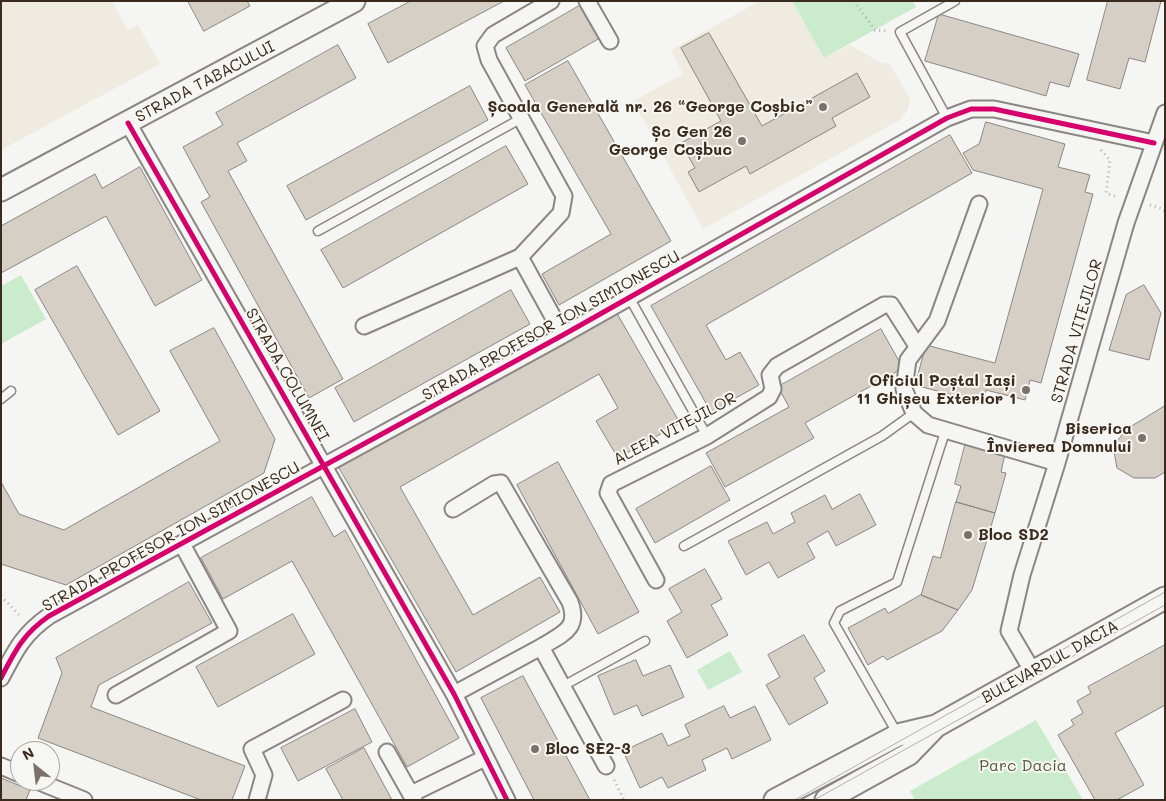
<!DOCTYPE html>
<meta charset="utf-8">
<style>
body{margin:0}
#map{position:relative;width:1166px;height:801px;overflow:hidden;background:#f5f5f3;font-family:Mali,sans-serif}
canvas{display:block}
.frame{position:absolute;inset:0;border:2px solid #3b2a1e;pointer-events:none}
.north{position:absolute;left:10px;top:741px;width:50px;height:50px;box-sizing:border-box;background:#f6f6f2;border:1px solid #aba49d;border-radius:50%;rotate:331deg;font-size:14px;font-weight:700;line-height:20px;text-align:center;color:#3b2a1e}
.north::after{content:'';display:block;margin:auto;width:18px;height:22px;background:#7c7169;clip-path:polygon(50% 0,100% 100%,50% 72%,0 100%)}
</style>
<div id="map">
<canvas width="1166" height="801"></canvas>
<div class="frame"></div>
<div class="north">N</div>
</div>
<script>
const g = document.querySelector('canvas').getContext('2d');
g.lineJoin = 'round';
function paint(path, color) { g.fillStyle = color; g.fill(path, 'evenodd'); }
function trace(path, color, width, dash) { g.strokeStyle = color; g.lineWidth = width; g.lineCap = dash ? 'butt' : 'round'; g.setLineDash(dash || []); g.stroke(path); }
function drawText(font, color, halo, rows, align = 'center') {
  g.font = font + ' Mali,sans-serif'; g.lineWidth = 4; g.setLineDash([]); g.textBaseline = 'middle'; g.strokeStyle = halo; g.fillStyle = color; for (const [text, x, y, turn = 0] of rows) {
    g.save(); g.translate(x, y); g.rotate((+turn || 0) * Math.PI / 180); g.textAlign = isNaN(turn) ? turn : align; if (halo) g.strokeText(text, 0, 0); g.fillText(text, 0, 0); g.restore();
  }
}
paint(new Path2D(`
 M1 1H112L128 30 138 25 160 64 1 150Z
 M760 1H792L824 58 850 45 880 62 890 64 910 99 908 110 900 120 703 229 633 101 683 74 671 50Z`), '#f0ebe1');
paint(new Path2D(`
 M792 1H913L916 7 824 58Z
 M21 275 46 319 1 344V286Z
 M730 651 742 672 708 690 697 670Z
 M1036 720 1083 800H915L910 791Z`), '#caeccc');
const building = new Path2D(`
 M188 1H247L250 6 204 31Z
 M411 1H504L388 63 368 24Z
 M1108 1H1161L1145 62 1129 58 1120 89 1087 80Z
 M581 5 600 38 525 81 506 48Z
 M939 14 1079 54 1069 87 1050 82 1046 96 925 61Z
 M709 33 762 126 857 73 870 97 832 118 836 126 750 174 746 166 699 192 688 172 695 168 681 143 721 121 681 48Z
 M338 45 356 78 237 143 247 161 228 171 343 379 309 398 201 202 210 197 183 147 223 125 216 113Z
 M568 61 671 241 559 305 542 274 611 234 525 85Z
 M470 86 488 120 306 220 287 186Z
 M986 122 1065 144 1058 167 1090 175 1085 192 1093 194 1041 383 1030 380 1025 400 986 390 982 403 915 385 926 345 995 363 1043 189 973 170 963 153 979 144Z
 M950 135 972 173 706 325 726 360 740 352 759 385 711 412 651 306Z
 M506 146 528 184 343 288 321 250Z
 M140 167 202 280 155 306 106 216 1 273V226L95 174 102 188Z
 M77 266 160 411 118 435 35 290Z
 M1144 285 1161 313 1149 360 1109 350 1126 295Z
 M511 290 530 324 354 422 335 388Z
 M615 310 680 423 618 458 596 421 618 408 599 374 400 487 473 615 540 577 560 612 456 672 339 468Z
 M214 328 275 439 264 473 66 585 1 564V482L19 514 64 530 220 441 170 351Z
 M881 329 903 368 805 423 814 438 725 487 706 453 789 407 778 387Z
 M1165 406V472L1155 478H1134L1117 468 1113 446 1127 429Z
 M966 442 1005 454 1001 472 1006 473 995 513 956 502 961 486 955 484Z
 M558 462 639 612 598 634 517 485Z
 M711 466 730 500 655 543 636 509Z
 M860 494 876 525 836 546 828 531 807 543 815 558 778 578 769 562 746 575 728 541 767 522 773 534 795 522 791 513 825 495 832 509Z
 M312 497 334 537 345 530 459 738 407 767 292 561 223 599 201 558Z
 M956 502 995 513 972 590 958 610 921 595 933 556 940 558Z
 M705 569 722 599 711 605 728 635 687 658 667 621 682 612 669 589Z
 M189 582 212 623 99 685 91 707 245 766 232 800H201L38 738 62 673 56 658Z
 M921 595 958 610 942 631 887 660 883 656 868 665 848 628 885 608 888 613Z
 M293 614 315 654 218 707 196 667Z
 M804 635 825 671 814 678 828 703 789 725 766 685 780 677 768 655Z
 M1165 645V705L1115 733 1144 785 1117 800H1095L1058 735 1074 725 1071 720 1083 713 1077 701 1091 693 1088 687Z
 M636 660 643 676 670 665 684 697 642 716 637 705 614 715 598 676Z
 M523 676 590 800H534L481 698Z
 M724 706 730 718 755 706 771 740 732 759 727 748 702 760 706 770 668 788 662 777 640 788 623 751 662 733 668 746 690 736 685 725Z
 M355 709 372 742 298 781 281 748Z
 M364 748 392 800H343L326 769Z
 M1 778 30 790 26 800H1Z`);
paint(building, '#d6cfc6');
trace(building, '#8a8683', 1);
const lane = new Path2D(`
 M947 118 900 32 955 1
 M318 231 522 118
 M629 297 707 436
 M1 399 11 391
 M684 546 882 436 914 413
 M563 686 645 641
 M897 733 834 623 840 611 897 582 945 432`);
const street = new Path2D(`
 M551 1 493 35 485 46 489 60 564 196 561 213 520 257 563 335
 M587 1 610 41
 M128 123 454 694 507 800
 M979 204 937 321 908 360 904 389 914 413 928 425 1057 463
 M364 326 520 257
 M453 509 494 484 501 483 570 602C580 629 562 634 541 647L606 766
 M656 580 608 493 611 484 707 436 769 397 773 389 770 375 777 366 884 305H891L917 346
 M1033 672 1009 631 1022 575 1057 463 1126 223 1165 113
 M1 678C15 651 23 634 49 616L563 335 947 118 971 109H994L1154 143
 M454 694 541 647
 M116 695 229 631 182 544
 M387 752 414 800
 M1 766 20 774
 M37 781 84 800
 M411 794 485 758
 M257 800 264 775 252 749 343 700`);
const secondary = new Path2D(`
 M1 190 354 1
 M775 800 898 735 936 726 1165 598
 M826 800 909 754 936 726`);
trace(lane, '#8a8683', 11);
trace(street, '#8a8683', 19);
trace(secondary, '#8a8683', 25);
trace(new Path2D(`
 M854 1 875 30 887 31
 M1101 150 1110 160 1106 193 1117 197
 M1150 205 1163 209 1165 211
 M1 596 21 617
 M614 780 624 800`), '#b2b0ae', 3, [1, 4]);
trace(lane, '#f5f5f3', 8);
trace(street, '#f5f5f3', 15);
trace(secondary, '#f5f5f3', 21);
trace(new Path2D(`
 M795 800 1165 592
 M814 800 1165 605`), '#b2b0ae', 1);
trace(new Path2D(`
 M128 123 454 694 507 800
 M1 678C15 651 23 634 49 616L563 335 947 118 971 109H994L1154 143`), '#d6006c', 5);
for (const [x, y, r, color] of [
 [823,107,5,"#7c7169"],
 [742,141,5,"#7c7169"],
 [1026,390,5,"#7c7169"],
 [1142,438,5,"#7c7169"],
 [968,535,5,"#7c7169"],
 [535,749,5,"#7c7169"]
]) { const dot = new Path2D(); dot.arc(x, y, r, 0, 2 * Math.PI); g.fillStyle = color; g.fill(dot); trace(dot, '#f6f6f2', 2); }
drawText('16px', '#3b2a1e', '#f6f6f2', [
 ["STRADA TABACULUI",205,82,-28],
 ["STRADA PROFESOR ION SIMIONESCU",551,326,-29],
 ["STRADA VITEJILOR",1077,331,-74],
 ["STRADA COLUMNEI",287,375,60],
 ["ALEEA VITEJILOR",675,429,-28],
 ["STRADA PROFESOR ION SIMIONESCU",171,537,-29],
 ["BULEVARDUL DACIA",1050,662,-29]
]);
drawText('bold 16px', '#3b2a1e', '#f6f6f2', [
 ["Școala Generală nr. 26 “George Coșbic”",813,107],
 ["Șc Gen 26",732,132],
 ["George Coșbuc",732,150],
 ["Oficiul Poștal Iași",1016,381],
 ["11 Ghișeu Exterior 1",1016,399],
 ["Biserica",1132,429],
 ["Învierea Domnului",1132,447],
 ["Bloc SD2",978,535,"left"],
 ["Bloc SE2-3",545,749,"left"]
], 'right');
drawText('16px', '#565942', '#f6f6f2', [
 ["Parc Dacia",1023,766]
]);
</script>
